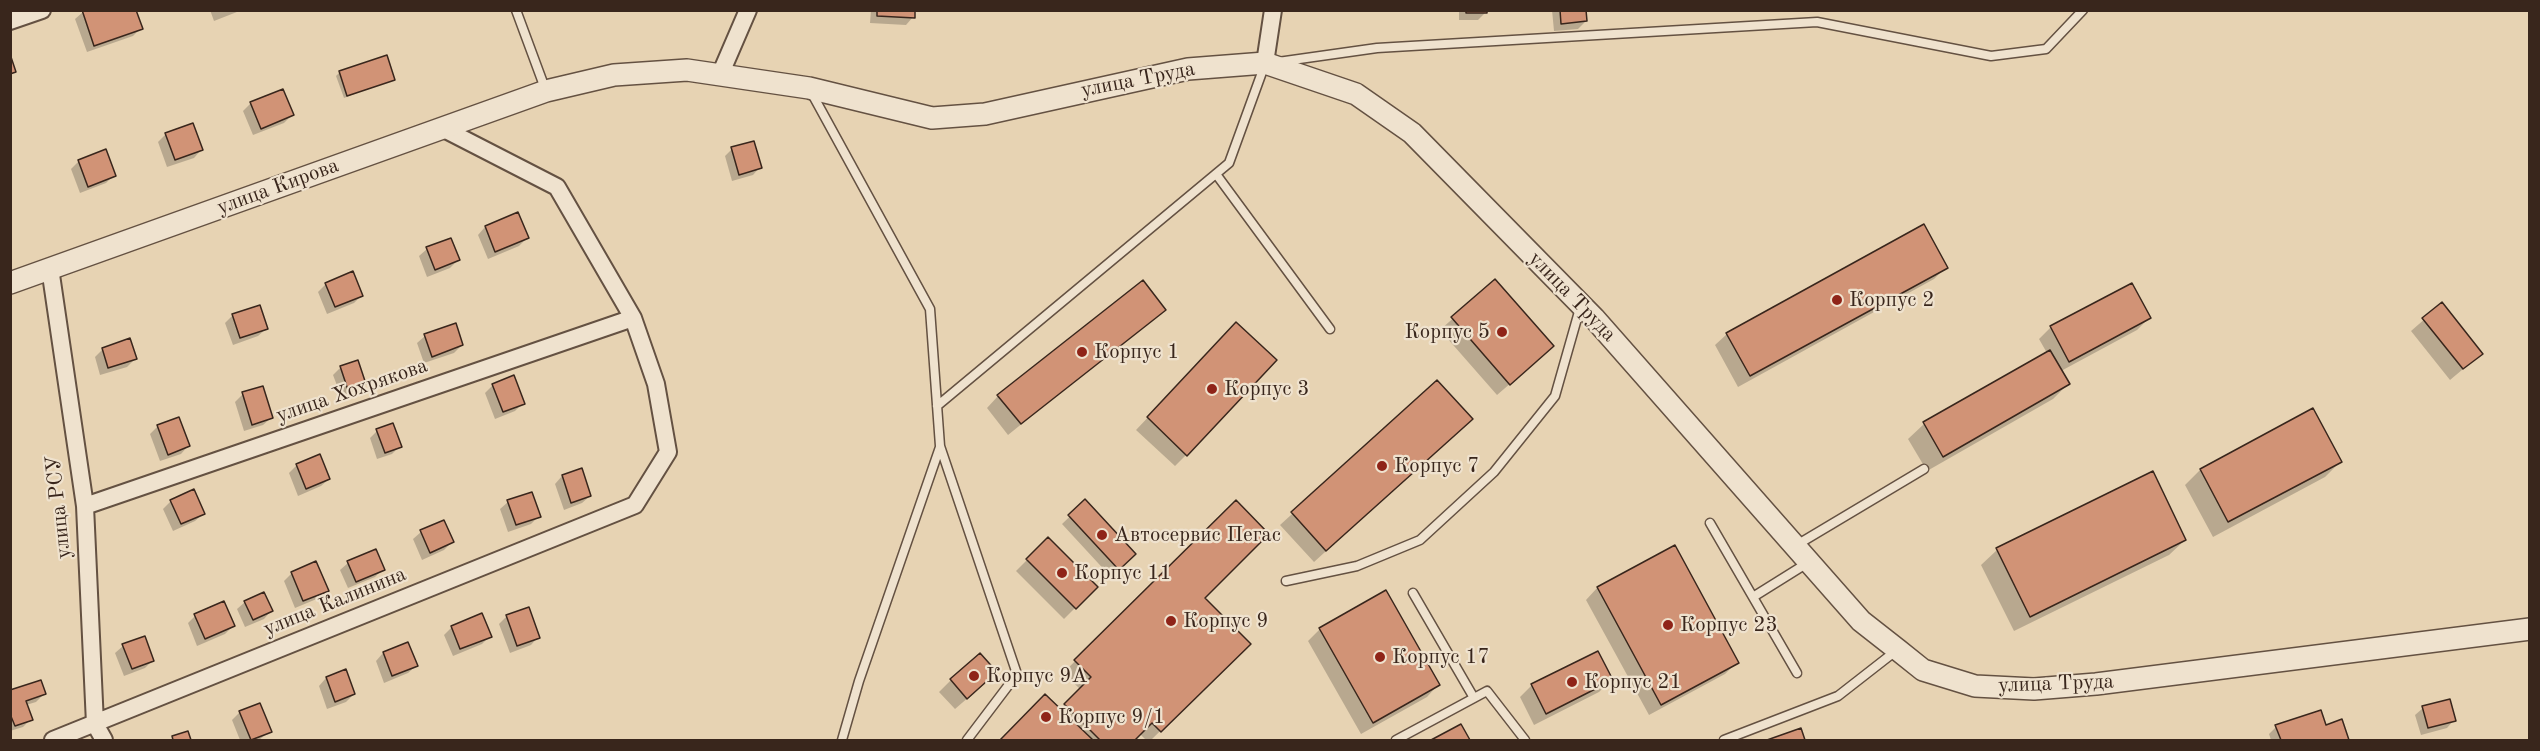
<!DOCTYPE html>
<meta charset="utf-8">
<style>
body{margin:0}
#map{position:relative;width:2540px;height:751px;overflow:hidden;background:#e7d3b3;font-family:"Old Standard TT",serif}
canvas{display:block}
.frame{position:absolute;inset:0;border:12px solid #39261c;pointer-events:none}
</style>
<div id="map">
<canvas width="2540" height="751"></canvas>
<div class="frame"></div>
</div>
<script>
const g = document.querySelector('canvas').getContext('2d');
g.lineJoin = 'round';
function paint(path, color) { g.fillStyle = color; g.fill(path, 'evenodd'); }
function trace(path, color, width, dash) { g.strokeStyle = color; g.lineWidth = width; g.lineCap = dash ? 'butt' : 'round'; g.setLineDash(dash || []); g.stroke(path); }
function drawText(font, color, halo, rows, align = 'center') {
  g.font = font + ' "Old Standard TT",serif'; g.lineWidth = 4.5; g.setLineDash([]); g.textBaseline = 'middle'; g.strokeStyle = halo; g.fillStyle = color; for (const [text, x, y, turn = 0] of rows) {
    g.save(); g.translate(x, y); g.rotate((+turn || 0) * Math.PI / 180); g.textAlign = isNaN(turn) ? turn : align; if (halo) g.strokeText(text, 0, 0); g.fillText(text, 0, 0); g.restore();
  }
}
paint(new Path2D(`
 M210 10H242L214 21Z
 M871 10H914L913 17 906 25 870 23Z
 M1459 10H1486V12L1478 20H1459Z
 M1552 10H1584L1586 21 1578 29 1554 31Z
 M83 12 141 28 133 36 87 52 75 19Z
 M340 72 393 79 344 98 336 76Z
 M251 103 292 115 284 123 253 135 243 111Z
 M166 134 201 150 194 158 167 167 158 142Z
 M732 149 760 167 753 175 732 181 725 156Z
 M79 161 114 175 106 183 80 193 71 169Z
 M517 214 527 238 519 246 488 259 478 235 485 227Z
 M427 249 458 260 450 268 427 277 419 256Z
 M1946 267 1934 279 1738 387 1715 345 1727 334Z
 M1495 281 1540 358 1497 395 1440 330Z
 M326 284 361 296 354 303 327 314 318 292Z
 M2442 304 2481 354 2450 380 2411 331Z
 M1164 309 1008 435 987 408 998 396Z
 M233 315 266 329 258 336 233 345 225 323Z
 M2149 318 2137 330 2061 371 2068 384 2053 399 1927 471 1908 439 1924 424 2047 353 2039 339 2051 327Z
 M425 336 462 345 454 353 424 363 417 343Z
 M1225 336 1186 455 1175 466 1136 430Z
 M103 349 135 359 127 367 100 375 95 357Z
 M341 367 364 383 356 391 341 396 333 375Z
 M1437 382 1459 431 1314 562 1280 525Z
 M493 385 523 403 515 411 495 419 485 393Z
 M243 394 271 418 263 425 244 431 235 402Z
 M178 419 188 446 181 454 160 461 150 434 157 427Z
 M377 431 400 446 392 454 377 459 370 438Z
 M2340 462 2325 477 2213 537 2185 485 2200 470Z
 M297 465 329 479 321 486 298 496 289 473Z
 M2152 473 2185 540 2169 555 2014 631 1981 565 1997 550Z
 M562 476 590 496 582 503 564 510 555 484Z
 M171 501 203 514 195 521 173 531 163 509Z
 M508 502 539 516 531 524 508 532 500 509Z
 M1085 502 1126 562 1110 576 1062 524Z
 M1236 503 1203 598 1249 644 1151 740H1146L1140 734 1133 740H1002L1045 696 1059 710 1080 689 1063 673Z
 M443 522 452 542 444 550 422 560 413 539 421 532Z
 M1048 539 1096 587 1064 619 1016 571Z
 M1674 547 1737 662 1725 674 1649 715 1586 600 1597 588Z
 M348 563 383 569 375 577 348 588 340 570Z
 M292 573 327 590 319 598 295 608 284 581Z
 M245 602 271 611 264 619 245 627 237 609Z
 M195 616 233 626 225 634 197 646 188 623Z
 M507 616 538 637 531 645 510 653 499 624Z
 M452 627 490 636 482 644 453 656 444 635Z
 M1320 629 1438 685 1427 697 1361 734 1308 641Z
 M407 644 416 666 408 673 384 683 376 661 383 653Z
 M123 646 153 660 145 668 124 676 115 653Z
 M326 678 354 694 346 702 327 709 319 686Z
 M951 680 984 684 955 709 939 692Z
 M1611 680 1599 692 1534 725 1520 697 1532 685Z
 M10 691 44 694 36 702 26 705 31 719 23 727 10 731Z
 M2423 708 2454 720 2447 728 2421 735 2415 715Z
 M240 712 270 731 259 740H240L232 720Z
 M2341 721 2348 740H2271L2269 734 2276 727H2325Z`), '#0003');
const building = new Path2D(`
 M82 10H136L143 29 94 46Z
 M877 10H915V18L877 16Z
 M1466 10H1487V13H1466Z
 M1560 10H1586L1587 21 1561 24Z
 M10 54 16 72 10 74Z
 M387 55 395 80 347 96 339 71Z
 M283 89 294 115 261 129 250 102Z
 M193 123 203 150 175 160 165 133Z
 M754 141 762 168 739 175 731 147Z
 M106 149 116 176 88 187 78 160Z
 M518 212 529 238 495 252 485 226Z
 M1924 224 1948 268 1750 376 1726 333Z
 M451 238 460 260 435 270 426 247Z
 M353 271 363 296 335 307 325 283Z
 M1495 279 1554 346 1510 385 1451 317Z
 M1143 280 1166 310 1021 424 997 395Z
 M2132 283 2151 318 2069 362 2050 326Z
 M2442 302 2483 354 2463 369 2422 318Z
 M260 305 268 329 240 338 232 314Z
 M1236 322 1277 360 1187 456 1147 417Z
 M456 323 463 345 432 357 424 334Z
 M130 338 137 359 108 368 102 348Z
 M2050 350 2070 384 1943 457 1923 422Z
 M358 360 366 384 348 390 340 366Z
 M514 375 525 404 503 412 492 384Z
 M1437 380 1473 419 1326 551 1291 512Z
 M263 386 273 418 252 425 242 392Z
 M2313 408 2342 462 2228 522 2200 469Z
 M179 417 190 446 168 455 157 425Z
 M393 423 402 447 385 453 376 429Z
 M320 454 330 479 306 489 296 464Z
 M582 468 591 496 571 503 562 475Z
 M2153 471 2186 540 2030 617 1996 548Z
 M194 489 205 514 181 524 170 500Z
 M532 492 541 517 516 525 507 500Z
 M1085 499 1136 554 1119 570 1068 515Z
 M1236 500 1269 534 1205 598 1251 644 1161 732 1152 723 1135 740H1100L1064 704 1091 677 1074 660Z
 M444 520 454 542 430 553 420 530Z
 M1048 537 1098 587 1076 609 1026 559Z
 M1675 545 1739 663 1661 705 1597 587Z
 M376 549 385 570 356 582 347 561Z
 M316 561 329 591 303 601 291 572Z
 M1386 590 1440 685 1373 723 1319 628Z
 M264 592 273 611 253 620 244 601Z
 M224 601 235 626 205 639 194 614Z
 M529 607 540 638 517 646 506 615Z
 M482 613 492 637 460 649 451 626Z
 M145 636 154 661 132 669 122 644Z
 M408 642 418 666 392 676 383 652Z
 M1598 651 1613 680 1546 714 1531 684Z
 M980 653 997 672 967 699 950 679Z
 M346 669 355 694 335 702 326 677Z
 M41 680 46 694 26 701 33 720 15 726 10 714V690Z
 M1045 694 1093 740H1000Z
 M2450 699 2456 721 2428 728 2422 706Z
 M260 703 272 732 251 740 239 711Z
 M2321 710 2326 725 2342 719 2349 740H2281L2275 725Z
 M1461 724 1470 740H1431Z
 M1801 728 1805 740H1767Z
 M188 731 191 740H173L172 736Z`);
paint(building, '#d19376');
trace(building, '#39261c', 1.5);
const service = new Path2D(`
 M516 10 546 91
 M1278 62 1377 48 1817 22 1991 56 2046 49 2083 10
 M810 90 930 309 940 446 1017 674 967 740
 M1216 174 1330 329
 M937 406 1229 163 1265 64
 M1710 523 1797 673
 M1795 546 1924 469
 M1286 581 1357 566 1420 540 1494 472 1555 396 1580 308
 M1413 593 1474 698
 M1753 597 1809 562
 M842 740 859 681 940 447
 M1396 740 1487 691 1525 740
 M1724 740 1838 696 1897 650`);
const minor = new Path2D(`
 M10 21 42 10
 M1265 63 1273 10
 M720 75 748 10
 M50 268 85 506 95 724 104 740
 M85 506 633 318
 M53 740 635 505 668 452 656 384 633 318 557 187 442 128`);
const tertiary = new Path2D(`
 M10 283 546 91 614 75 687 70 809 88 932 118 985 114 1188 69 1265 63 1356 94 1412 133 1594 318 1861 621 1898 650 1923 670 1975 686 2034 689 2096 684 2530 629`);
trace(service, '#645142', 11);
trace(minor, '#645142', 20);
trace(tertiary, '#645142', 24);
trace(service, '#efe2ce', 8);
trace(minor, '#efe2ce', 16);
trace(tertiary, '#efe2ce', 21);
for (const [x, y, r, color] of [
 [1837,300,6,"#8f2418"],
 [1502,332,6,"#8f2418"],
 [1082,352,6,"#8f2418"],
 [1212,389,6,"#8f2418"],
 [1382,466,6,"#8f2418"],
 [1102,535,6,"#8f2418"],
 [1062,573,6,"#8f2418"],
 [1171,621,6,"#8f2418"],
 [1668,625,6,"#8f2418"],
 [1380,657,6,"#8f2418"],
 [974,676,6,"#8f2418"],
 [1572,682,6,"#8f2418"],
 [1046,717,6,"#8f2418"]
]) { const dot = new Path2D(); dot.arc(x, y, r, 0, 2 * Math.PI); g.fillStyle = color; g.fill(dot); trace(dot, '#efe2ce', 2); }
drawText('21px', '#39261c', '#efe2ce', [
 ["улица Труда",1138,80,-11],
 ["улица Кирова",278,187,-20],
 ["улица Труда",1572,297,46],
 ["улица Хохрякова",352,391,-19],
 ["улица РСУ",59,507,-96],
 ["улица Калинина",335,602,-22],
 ["улица Труда",2056,684,-2]
]);
drawText('21px', '#39261c', '#efe2ce', [
 ["Корпус 2",1849,300],
 ["Корпус 5",1490,332,"right"],
 ["Корпус 1",1094,352],
 ["Корпус 3",1224,389],
 ["Корпус 7",1394,466],
 ["Автосервис Пегас",1114,535],
 ["Корпус 11",1074,573],
 ["Корпус 9",1183,621],
 ["Корпус 23",1680,625],
 ["Корпус 17",1392,657],
 ["Корпус 9А",986,676],
 ["Корпус 21",1584,682],
 ["Корпус 9/1",1058,717]
], 'left');
</script>
